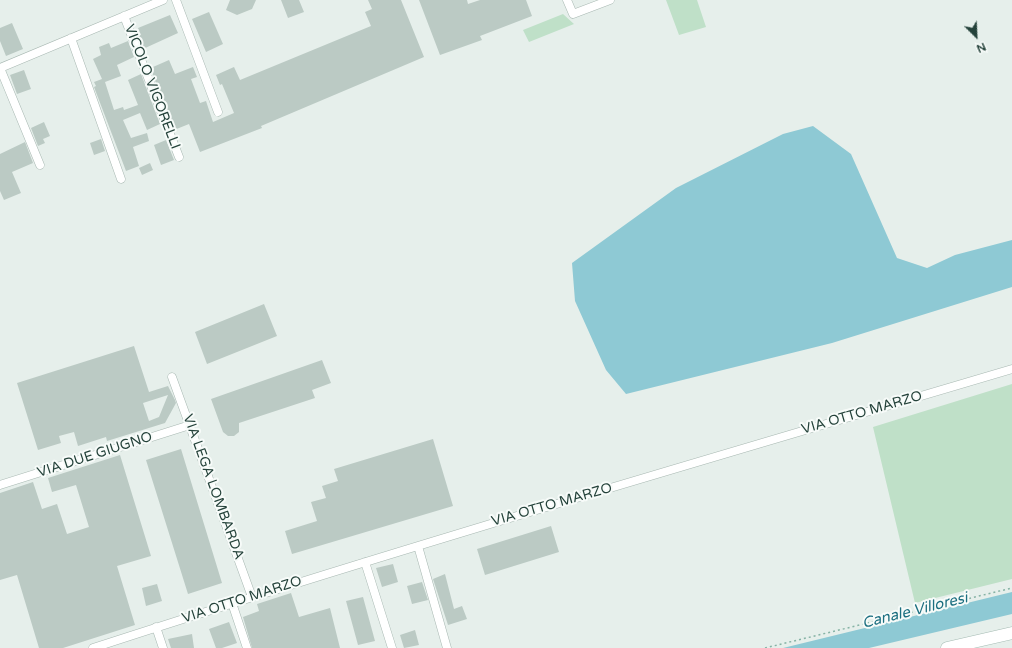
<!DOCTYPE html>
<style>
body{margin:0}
#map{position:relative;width:1012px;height:648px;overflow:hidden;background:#e6efeb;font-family:"Varela Round",sans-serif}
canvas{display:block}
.north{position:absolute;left:956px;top:16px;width:40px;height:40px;-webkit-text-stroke:3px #f7fbf9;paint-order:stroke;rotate:156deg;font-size:11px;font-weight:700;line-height:16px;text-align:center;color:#24423a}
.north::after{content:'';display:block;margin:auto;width:14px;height:18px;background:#24423a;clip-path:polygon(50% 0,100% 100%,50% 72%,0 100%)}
</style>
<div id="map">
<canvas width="1012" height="648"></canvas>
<div class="north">N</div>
</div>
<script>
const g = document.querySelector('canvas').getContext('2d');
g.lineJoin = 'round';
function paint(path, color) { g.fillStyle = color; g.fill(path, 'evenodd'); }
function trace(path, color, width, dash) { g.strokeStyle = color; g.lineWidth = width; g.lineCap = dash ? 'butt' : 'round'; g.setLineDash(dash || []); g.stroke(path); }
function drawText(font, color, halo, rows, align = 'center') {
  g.font = font + ' "Varela Round",sans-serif'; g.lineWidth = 4; g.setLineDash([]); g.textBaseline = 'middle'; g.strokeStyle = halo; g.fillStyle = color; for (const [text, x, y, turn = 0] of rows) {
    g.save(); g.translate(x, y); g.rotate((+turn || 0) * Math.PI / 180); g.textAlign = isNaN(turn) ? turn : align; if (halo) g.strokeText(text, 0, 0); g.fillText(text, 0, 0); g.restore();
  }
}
paint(new Path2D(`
 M666 0H697L706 27 679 35Z
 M563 14 574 24 529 42 523 30Z
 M1012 384V579L915 603 873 427Z`), '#bfe0c8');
paint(new Path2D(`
 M813 126 851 154 897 258 927 268 955 255 1012 240V287L832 343 626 394 606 370 575 301 572 263 676 188 783 134Z
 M1012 592V614L869 648H783Z`), '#8ec9d4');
paint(new Path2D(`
 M230 0H256L252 9 237 15 226 10Z
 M281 0H299L304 12 288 18Z
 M368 0H401L424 57 261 126 262 128 200 152 189 124 174 130 151 70 154 69 153 67 169 60 175 74 193 67 197 77 191 79 200 103 206 101 213 122 234 113 222 84 220 85 216 75 234 67 240 80 371 26 365 12 372 9Z
 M419 0H467L468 4 480 0H526L532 16 480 36 482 40 440 55Z
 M209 12 223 44 206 52 192 19Z
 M170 15 178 33 143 49 138 36 141 35 138 28Z
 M12 23 23 49 6 56 0 41V28Z
 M128 41 134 57 117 65 121 76 105 82 114 110 123 107 124 110 138 105 128 80 141 74 160 124 147 130 140 113 123 120 131 138 147 133 149 141 133 147 139 166 126 171 94 87 96 86 94 82 102 79 93 59 101 55 99 47 109 43 111 48Z
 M24 70 31 89 17 94 10 75Z
 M44 122 50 136 43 139 45 143 38 146 31 128Z
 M101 139 105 151 94 155 90 143Z
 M166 140 174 160 161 165 154 145Z
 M25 142 33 163 12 172 21 193 4 200 0 191V154Z
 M150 163 153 170 142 175 139 168Z
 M264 304 277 336 207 364 195 332Z
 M134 346 149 392 168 386 175 400 176 403 165 423 107 441 106 437 78 446 74 432 59 436 61 443 38 450 17 383ZM168 395 159 417 149 421 143 403Z
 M322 360 331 383 312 390 315 398 239 423V432L234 436H228L223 432 211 399Z
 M433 439 453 506 292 554 285 531 317 521 311 502 326 498 322 486 338 481 334 469Z
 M181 449 222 583 188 594 146 460Z
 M120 455 151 556 117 566 135 625 63 648H39L17 575 0 580V493L33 482 42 509 57 504 67 534 89 527 76 485 52 492 48 478Z
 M551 526 559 552 485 575 477 549Z
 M393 564 398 582 382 587 376 568Z
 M445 574 454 609 462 606 467 619 448 625 433 579Z
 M422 582 428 600 412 604 407 586Z
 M157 584 162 601 146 606 142 588Z
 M291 593 299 617 330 608 340 648H252L243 617 259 611 257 604Z
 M363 597 375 641 358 645 346 601Z
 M229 622 237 643 222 648H216L209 629Z
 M415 630 419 645 404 648 400 635Z
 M192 634 194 648H171L168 639Z`), '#bbcac4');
const street = new Path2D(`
 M176 0 218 112
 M567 0 573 14 610 0
 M124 16 179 157
 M71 38 121 179
 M0 68 163 0
 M0 68 40 165
 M172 377 252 597
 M0 485 190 425
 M418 546 447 648
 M365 562 392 648
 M232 603 247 648
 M156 627 163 648
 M93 648C398 549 705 460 1012 369`);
const secondary = new Path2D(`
 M947 648 1012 633`);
trace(street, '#a8b8b2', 9);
trace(secondary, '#a4bbb3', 13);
trace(new Path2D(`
 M765 648 1012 588`), '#86b3a5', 1.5, [2, 3]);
trace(street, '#fff', 8);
trace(secondary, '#fff', 12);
drawText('14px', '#24423a', '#f7fbf9', [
 ["VICOLO VIGORELLI",152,87,69],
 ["VIA OTTO MARZO",862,413,-16],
 ["VIA DUE GIUGNO",95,455,-18],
 ["VIA LEGA LOMBARDA",213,487,70],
 ["VIA OTTO MARZO",552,505,-16],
 ["VIA OTTO MARZO",242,600,-18]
]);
drawText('italic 15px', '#1c6f80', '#f7fbf9', [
 ["Canale Villoresi",915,611,-14]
]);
</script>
